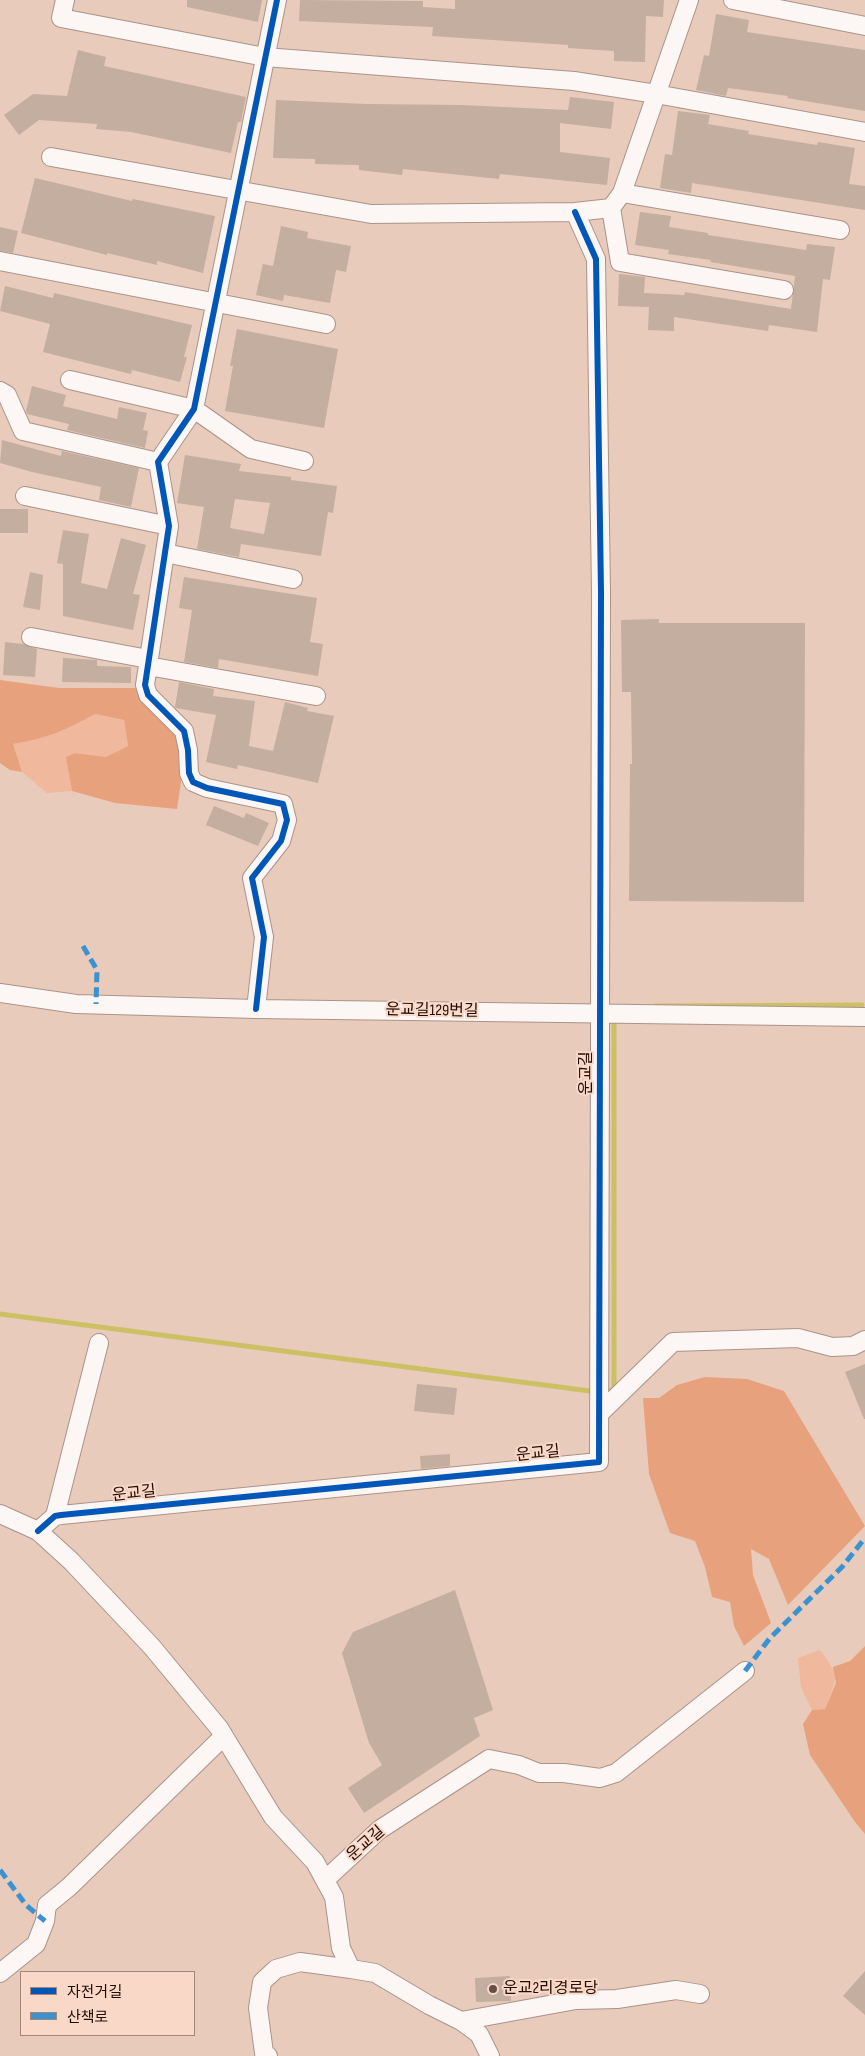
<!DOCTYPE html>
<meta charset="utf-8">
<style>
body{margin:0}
#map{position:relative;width:865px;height:2056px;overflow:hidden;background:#e9cbbc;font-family:"Sofia Sans Condensed","Noto Sans KR",sans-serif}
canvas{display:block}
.legend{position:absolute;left:20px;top:1971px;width:175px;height:65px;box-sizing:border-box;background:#f9d8c7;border:1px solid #a28779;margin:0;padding:6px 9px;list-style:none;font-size:15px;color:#200e05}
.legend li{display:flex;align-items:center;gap:10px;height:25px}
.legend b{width:25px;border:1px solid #a28779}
</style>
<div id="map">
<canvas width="865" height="2056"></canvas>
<ul class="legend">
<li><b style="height:6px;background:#0057b8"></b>자전거길</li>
<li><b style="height:6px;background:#3a92d1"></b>산책로</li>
</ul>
</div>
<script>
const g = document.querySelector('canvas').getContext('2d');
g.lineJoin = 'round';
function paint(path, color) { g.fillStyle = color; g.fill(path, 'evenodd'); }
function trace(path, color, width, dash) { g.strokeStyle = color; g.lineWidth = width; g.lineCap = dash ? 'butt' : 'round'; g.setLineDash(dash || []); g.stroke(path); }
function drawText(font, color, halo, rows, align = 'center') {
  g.font = font + ' "Sofia Sans Condensed","Noto Sans KR",sans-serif'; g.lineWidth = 4; g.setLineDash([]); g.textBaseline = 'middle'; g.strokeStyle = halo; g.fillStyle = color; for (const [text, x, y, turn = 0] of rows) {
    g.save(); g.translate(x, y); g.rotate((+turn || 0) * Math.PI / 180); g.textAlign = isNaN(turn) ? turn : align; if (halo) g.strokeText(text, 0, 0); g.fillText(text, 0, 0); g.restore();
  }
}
paint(new Path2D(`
 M95 714 124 720 128 746 106 757 75 753 67 757 72 791 47 793 22 772 12 744C48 738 64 731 95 714Z
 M820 1650C842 1679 836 1678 825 1709L812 1710 801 1687 798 1658Z`), '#f0b89c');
paint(new Path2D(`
 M0 680 59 688H137L149 700 173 730 184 762 177 809 115 803 72 791 66 757 75 753 106 757 128 746 124 720 95 714C64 731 48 738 13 744L22 772 10 770 0 763Z
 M705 1377 747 1379 784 1391 865 1526 788 1605 769 1559 751 1549 753 1575 771 1623 744 1646 734 1626 730 1602 712 1597 705 1567 695 1541 670 1533 649 1474 643 1398H659L677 1385Z
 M865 1646V1834L855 1822 810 1755 803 1724 812 1710 825 1709 836 1683 833 1667 850 1661Z`), '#e7a27d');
trace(new Path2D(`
 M655 1006 862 1005
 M0 1314 590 1391
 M608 1391 614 1390V1025`), '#ccc064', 5);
paint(new Path2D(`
 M187 0H262L258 22 187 7Z
 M300 0 423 1V7L455 9V0H664L663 17 646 16 645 62 614 61V51L568 48V45L432 36 433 27 299 21Z
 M716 14 749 20 747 32 865 50V111L787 98 788 96 728 88 726 96 696 90 704 55 709 56Z
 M78 50 106 57 104 66 246 97 241 122H238L231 153 131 132 96 129 97 124 39 120 19 135 4 115 33 94 67 96Z
 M570 97 614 102 611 129 560 123V152L610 158 607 185 500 174 499 179 403 169 402 175 359 170V165L315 164V159L273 158 276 100 367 104 462 105 568 110Z
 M678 111 710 115 708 124 749 131 748 134 817 145 818 142 855 148 849 184 865 186V210L692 183 691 193 660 188 665 154 672 155Z
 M35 178 132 201 133 199 215 216 203 273 157 261V265L107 253V255L21 233Z
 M640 212 671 216 669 227 708 233V235L806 250 807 244 835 247 830 280 823 279 817 332 769 325 768 331 674 317V331L648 330 649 307 618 306 619 274 645 277 644 293 684 295 685 292 791 309 795 276 710 262 711 260 668 254 669 250 635 245Z
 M281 226 308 232 307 238 351 246 346 272 336 270 330 303 284 295 283 301 256 295 263 264 273 266Z
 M0 227 18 231 13 253 0 251Z
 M5 286 53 298 54 293 192 325 184 357H187L180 382 132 370 131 374 43 352 50 324 0 311Z
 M237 329 338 349 324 428 225 411 233 366H230Z
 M32 386 66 395 63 406 117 419 119 407 147 413 143 430 148 431 145 448 67 430 69 424 27 414 26 411Z
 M2 440 61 456 62 451 139 468 131 507 99 500 101 487 32 472 0 463Z
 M185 455 241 464 239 471 291 477V480L337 486 333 513 328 512 321 556 241 544 239 557 197 549 204 507 177 503ZM235 499 270 503 264 534 230 528Z
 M0 509H28V533H0Z
 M63 530 89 534 81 583 107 589 121 538 146 545 133 594 140 595 133 630 63 616V564L57 563Z
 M30 572 43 575 40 610 23 607Z
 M184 577 317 598 310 642 323 644 318 676 219 659 218 668 184 662 192 610 179 608Z
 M659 619V623H805L804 902 629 901 630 764H632L631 692H622L621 620Z
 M5 642 23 644 37 649 35 677 3 675Z
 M63 658 97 660V666L131 667V683L62 682Z
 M179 682 214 689 213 696 255 701 249 746 273 751 285 702 308 708 307 711 334 716 318 783 238 765 237 769 206 762 216 715 176 708 175 707Z
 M214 806 244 818 246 813 269 823 258 846 206 825Z
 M865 1364V1419H864L845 1372Z
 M417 1384 457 1388 454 1415 414 1411Z
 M450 1454V1466L421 1469 420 1456Z
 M455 1590 493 1710 474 1718 480 1736 364 1813 348 1788 382 1765 369 1743 342 1653 353 1632Z
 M865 1971V2015L843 1996Z
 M510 1976 511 2001 476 2002 475 1978Z`), '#c3aea0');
const minor = new Path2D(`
 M65 0 61 18 265 57 574 81 656 94 865 132
 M733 0 865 26
 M51 157 371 214 575 212 611 208 622 193 689 0
 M622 193 840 230
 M611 208 620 262 784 290
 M0 261 326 324
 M70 380 194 409 251 449 304 461
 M0 391 7 395 23 431 158 462
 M25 496 169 526
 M165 553 293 579
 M31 637 148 659
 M148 666 316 696
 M0 993 76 1004 256 1009 865 1017
 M256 1009 264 937 252 878 281 841 287 820 283 804 207 788 193 782 189 773 188 750 184 731 148 695 145 685 169 526 158 462 194 409 277 0
 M599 1414 673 1342 798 1338 832 1347 853 1346 865 1340
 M0 1514 38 1531 71 1561 152 1647 219 1728 273 1817 315 1862 334 1897 341 1948 351 1969 375 1973 429 2005 461 2021 479 2034 490 2056
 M55 1516 99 1343
 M38 1531 55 1516 61 1515 599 1462 601 592 596 259 575 212
 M325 1880 379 1830 489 1759 519 1765 539 1773H564L600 1778 616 1773 745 1671
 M0 1973 36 1944 45 1921 47 1905 69 1887 224 1736
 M461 2021 576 2000 617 1999 676 1990 700 1994
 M268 2056 264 2053 258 2008 262 1982 276 1969 300 1962 351 1969`);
trace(minor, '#aa9388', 20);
trace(minor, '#fcf7f5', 18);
trace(new Path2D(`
 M83 946 97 970 96 1004
 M745 1671 770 1638 842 1567 865 1538
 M0 1870 26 1905 45 1921`), '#3a92d1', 5, [10, 5]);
trace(new Path2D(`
 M256 1009 264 937 252 878 281 841 287 820 283 804 207 788 193 782 189 773 188 750 184 731 148 695 145 685 169 526 158 462 194 409 277 0
 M38 1531 55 1516 61 1515 599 1462 601 592 596 259 575 212`), '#0057b8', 6);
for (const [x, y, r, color] of [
 [493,1989,5,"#665045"]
]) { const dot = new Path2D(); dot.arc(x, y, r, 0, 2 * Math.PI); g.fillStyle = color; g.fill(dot); trace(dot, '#f9d8c7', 2); }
drawText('16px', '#200e05', '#f9d8c7', [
 ["운교길129번길",432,1011,1],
 ["운교길",587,1073,-90],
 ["운교길",538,1454,-6],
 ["운교길",134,1494,-6],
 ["운교길",366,1844,-41]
]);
drawText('16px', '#200e05', '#f9d8c7', [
 ["운교2리경로당",503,1989]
], 'left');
</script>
